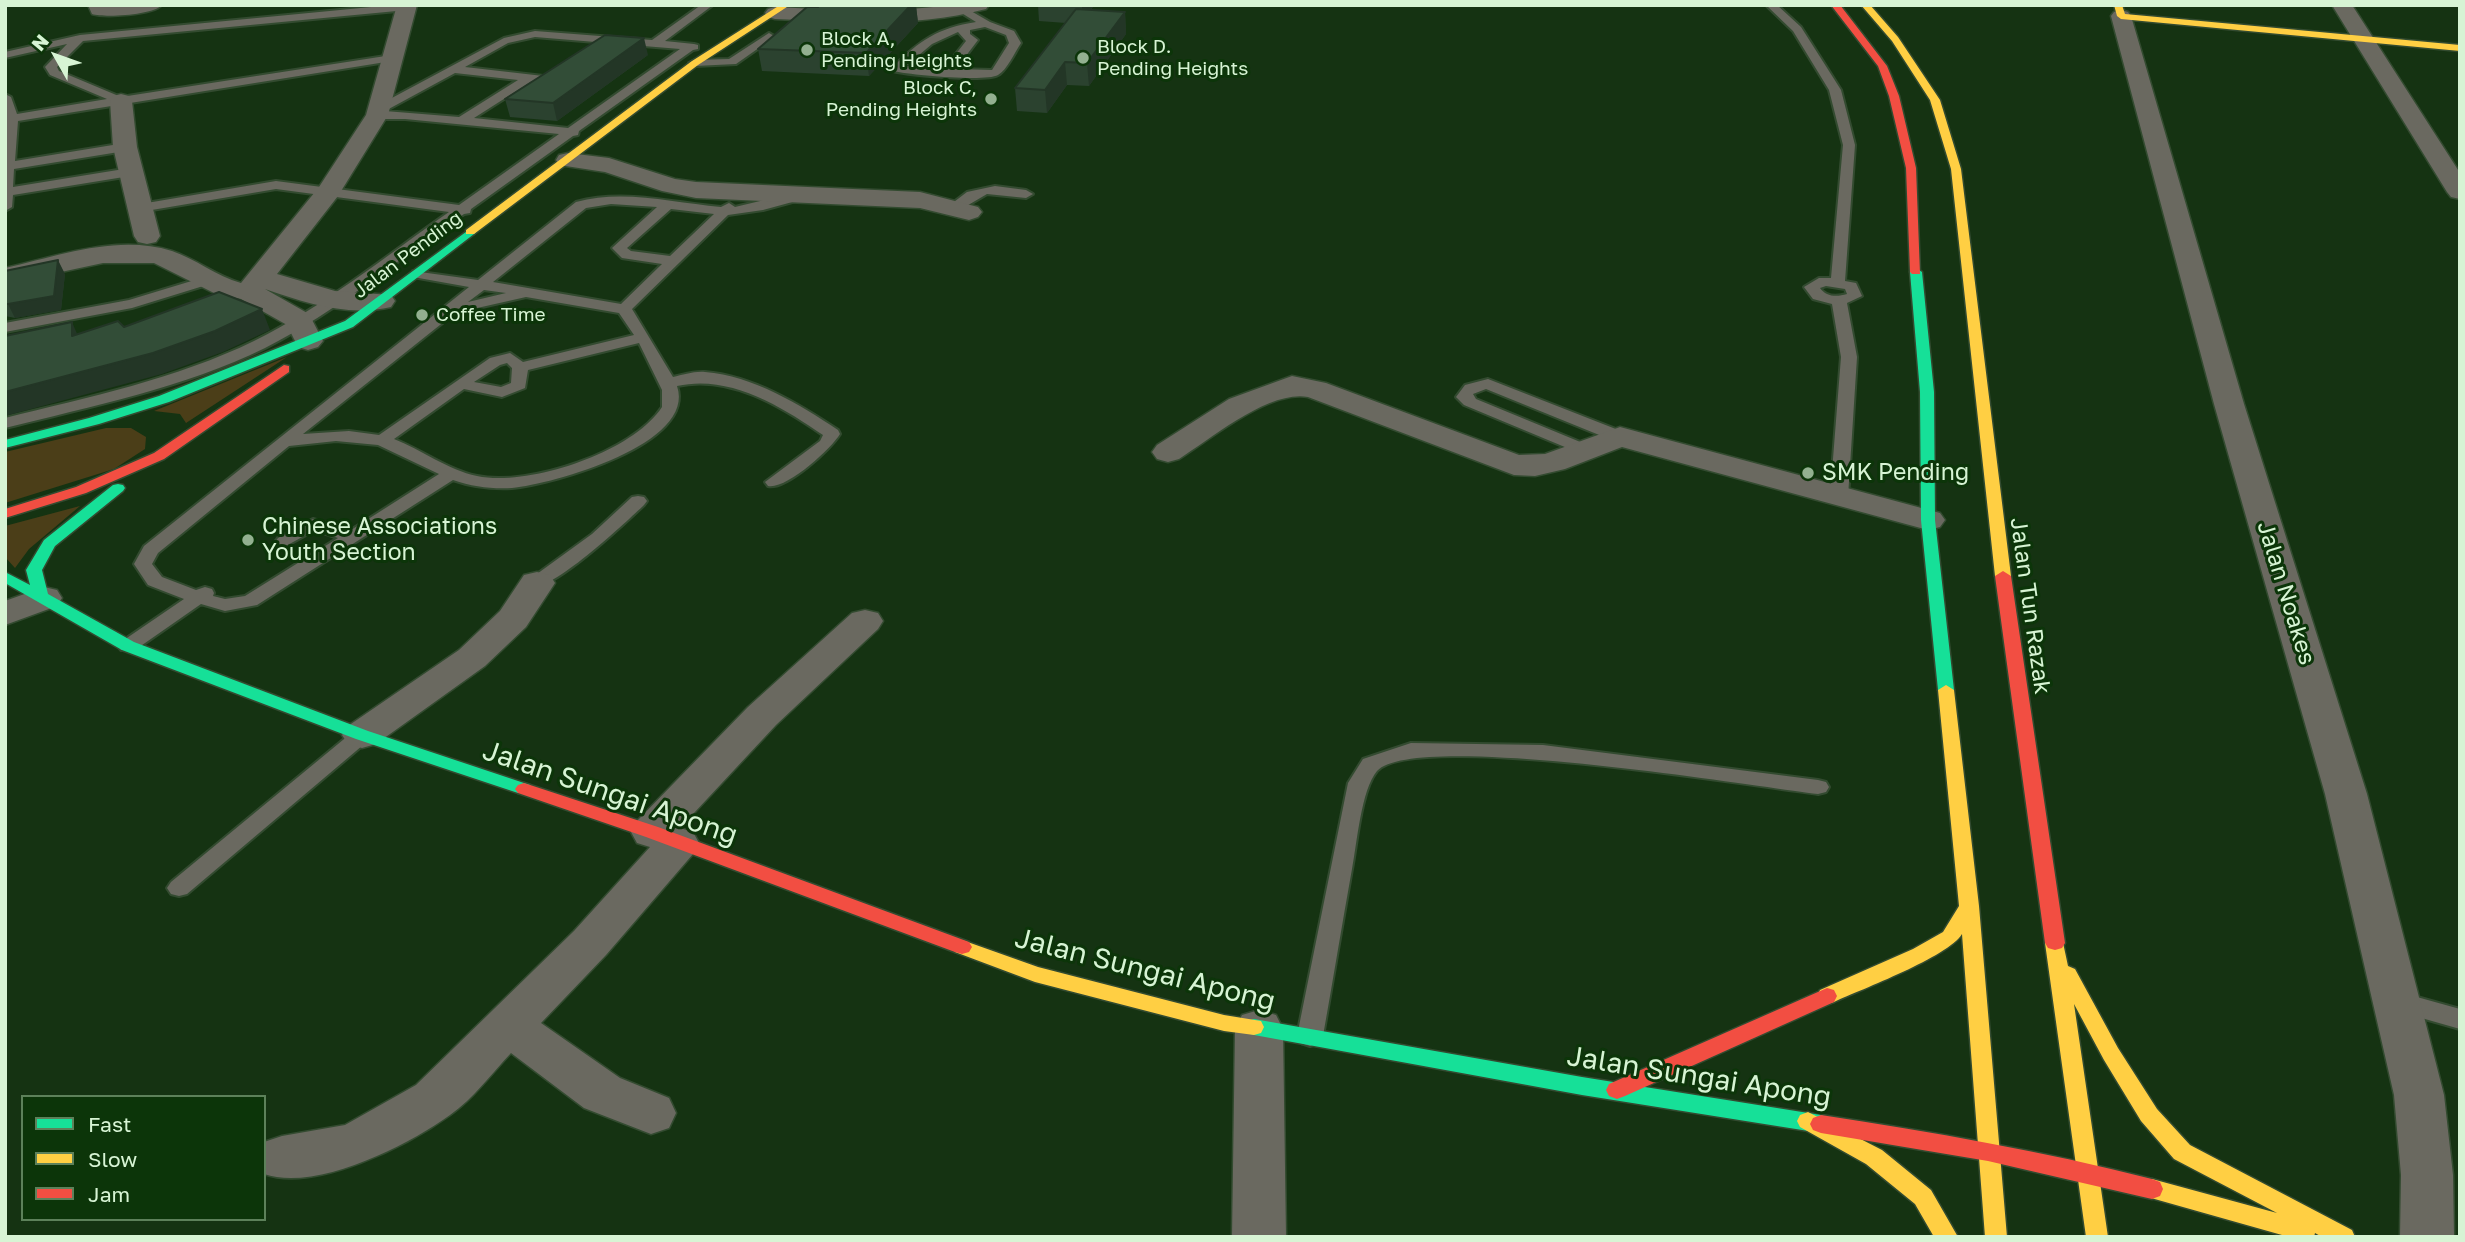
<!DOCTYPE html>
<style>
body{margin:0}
#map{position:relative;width:2465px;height:1242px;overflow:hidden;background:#153312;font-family:"Golos Text",sans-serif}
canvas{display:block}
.frame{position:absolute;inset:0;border:7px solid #d7f4d4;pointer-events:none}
.legend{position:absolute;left:21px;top:1095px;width:245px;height:126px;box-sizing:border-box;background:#0c3509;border:2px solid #5d815a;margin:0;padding:9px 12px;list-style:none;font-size:21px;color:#d7f4d4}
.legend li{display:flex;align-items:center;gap:14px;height:35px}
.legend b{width:35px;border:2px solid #5d815a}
.north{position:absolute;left:21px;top:21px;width:70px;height:70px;-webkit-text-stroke:5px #0c3509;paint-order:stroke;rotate:310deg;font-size:19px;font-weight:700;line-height:28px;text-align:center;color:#d7f4d4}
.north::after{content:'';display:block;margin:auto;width:24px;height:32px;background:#d7f4d4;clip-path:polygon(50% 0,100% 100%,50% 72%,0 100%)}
</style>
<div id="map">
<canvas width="2465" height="1242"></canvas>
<div class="frame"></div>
<ul class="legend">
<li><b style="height:9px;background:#16e098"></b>Fast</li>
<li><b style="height:9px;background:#ffcf43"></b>Slow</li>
<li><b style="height:9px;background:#f24e42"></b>Jam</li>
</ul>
<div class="north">N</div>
</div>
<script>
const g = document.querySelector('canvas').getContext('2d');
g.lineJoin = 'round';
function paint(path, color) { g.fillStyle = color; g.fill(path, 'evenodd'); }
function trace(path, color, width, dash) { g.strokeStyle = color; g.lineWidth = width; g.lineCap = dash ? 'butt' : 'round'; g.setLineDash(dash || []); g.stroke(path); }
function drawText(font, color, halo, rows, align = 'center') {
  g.font = font + ' "Golos Text",sans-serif'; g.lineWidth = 6; g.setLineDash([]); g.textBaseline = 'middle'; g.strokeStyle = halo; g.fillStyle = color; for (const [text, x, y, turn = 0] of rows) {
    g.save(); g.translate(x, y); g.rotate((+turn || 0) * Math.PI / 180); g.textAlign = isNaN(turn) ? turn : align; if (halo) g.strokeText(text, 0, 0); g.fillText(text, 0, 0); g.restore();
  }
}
paint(new Path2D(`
 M287 357 186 423 180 414 154 411Z
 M106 428H131L146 437 145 449 114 469 5 503V452Z
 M80 506 29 549 15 568 5 557V526Z`), '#4b3e18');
const lane = new Path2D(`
 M392 5 412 7 407 10 83 41 57 67 59 71 121 97 392 55 398 58 392 61 18 121 15 161 125 143 131 147 125 151 14 169 13 187 130 168 136 172 130 176 13 195 12 207 5 211V94L11 97 17 114 107 99 50 75 45 67 67 44 5 58V52L80 35Z
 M701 5H713L665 41 694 44 698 45V49L693 50 579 131 578 135 573 136 471 209 470 213 464 214C399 259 336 312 265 348 184 388 92 406 5 428V418C89 397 176 379 254 341 323 307 386 256 449 212L276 189 140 212 135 211V205L276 181 459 205 559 134 405 119H377L371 115 375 107 504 38 535 31 652 40ZM535 37 680 49 568 128 474 118 532 81 556 82 558 80 552 77 465 67 508 43ZM455 73 518 80 459 117 385 111Z
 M1766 5H1777L1801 27 1841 90 1855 145 1845 281 1856 283 1862 296 1847 303 1857 357 1848 497 1839 502 1830 497 1841 357 1832 304 1813 299 1804 287 1819 278H1831L1843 145 1829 90 1793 31ZM1826 286 1845 289 1847 294C1837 297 1826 297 1820 288Z
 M964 7 990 22 1014 31 1021 43C1015 52 1007 70 998 75 986 82 910 75 893 71V67C920 40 938 28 976 22L960 12V8ZM985 27 1006 35 1009 43 992 70 956 69 978 40 970 34V30ZM958 32 966 41 944 69 906 66 932 44Z
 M769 33 774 36 773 38 736 64 695 66 689 63 695 60 729 59Z
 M995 186 1026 190 1033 194 1026 198 987 194 958 211 953 212 946 208 967 192Z
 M802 191 807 192V198L763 210 728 215 632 309 673 377C683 375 694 371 705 372 753 376 799 404 838 430L840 434C831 449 786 490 768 486L765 482 820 441 823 435C781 406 729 374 677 386 697 444 553 484 512 488 492 489 473 487 453 480L257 605 225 611 201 604 135 650H121L118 646 121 642 184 599 148 585 134 564 144 546 469 287 413 277V271L478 280 576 202C624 189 673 203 721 207L729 203 735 207ZM611 204 657 207 612 248 622 258 662 264 621 304 493 282 586 208ZM671 209 714 214 670 256 631 251 627 248ZM484 290 506 293 468 302ZM526 297 619 313 634 335 523 362 510 353 490 358 379 435 349 431 303 434 455 313ZM639 343 662 390V407C633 452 529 487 477 476 448 470 422 450 394 439L464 389 502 397 525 388 528 370ZM507 363 512 368 511 383 501 387 474 382 500 365ZM336 441 378 445 439 474 351 530 313 519 278 538 275 542 284 547 315 530 338 538 245 596 225 599 213 596 214 593 212 589 205 587 196 590 162 577 152 564 158 553 289 446Z
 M208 276 213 277 215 280 213 283 132 308 5 332V323L129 300Z
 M1488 379 1626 433 1628 437 1620 442 1614 441 1486 389 1473 394 1476 399 1590 446 1592 450 1590 454 1584 455 1464 405 1456 397 1465 385Z
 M638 496 644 497 647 501 644 505C626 522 552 592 530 587L528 583 530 579 592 534 632 497Z
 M362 728 369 730 372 735 369 740 187 894 179 896 171 894 167 888 171 882 355 730Z
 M1411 743 1543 745 1818 780 1826 782 1829 787 1826 792 1818 794C1753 786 1413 730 1377 771 1361 790 1357 844 1352 869 1342 924 1333 980 1323 1036L1319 1043 1310 1046 1301 1043 1297 1036 1348 783 1363 759Z
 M2399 992 2460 1009V1029L2390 1009 2387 1002 2390 995Z`);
const street = new Path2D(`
 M88 5H162C153 15 105 18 92 14Z
 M397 5H417L388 115 338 196 277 274 335 291 391 295 395 301 391 307C349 317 305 303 265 289L309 314 323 341 318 347 308 350 298 347 287 325 241 299 214 293 154 263H103L5 284V268C59 256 117 234 172 251 196 259 216 276 241 283L319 187 366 115Z
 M955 5H989L986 9C915 28 847 22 775 19L768 17 765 13 768 9 775 7 878 12Z
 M2332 5H2352L2460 173V199L2451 197 2447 192Z
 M2121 10 2128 12 2131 16 2244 404 2367 794 2444 1095 2453 1175 2454 1237H2400L2401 1175 2394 1095 2325 794 2214 404 2111 16 2114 12Z
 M121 94 129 96 132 101 137 147 160 236 156 242 147 244 138 242 134 236 113 147 110 101 113 96Z
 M568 153 609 158 675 179 696 182 920 192 978 207 982 212 978 217 969 220 920 208 696 198 662 191 605 172 559 165 556 160 559 155Z
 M1292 376 1326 383 1519 455 1545 454 1620 427 1940 513 1945 520 1940 527 1928 530 1622 447 1565 469 1535 476 1514 475 1308 397C1269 390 1212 438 1179 459L1168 462 1157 459 1152 452 1157 445 1229 399Z
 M537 572 550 575 555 583 526 627 485 666 376 744 362 748 348 744 342 735 348 726 459 650 500 611 524 575Z
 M44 587 57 590 62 598 57 606 5 625V601Z
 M865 610 878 613 883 621 878 629 776 725 680 828 693 832 699 843 693 854 606 955 541 1023 620 1078 669 1098 676 1113 669 1128 651 1134 584 1108 511 1053C492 1073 473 1099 450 1115 407 1146 316 1192 264 1174V1142L282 1136 345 1125 416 1085 574 931 650 847 637 843 631 832 637 821 748 707 852 613Z
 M1259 1010 1276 1015 1283 1029 1286 1237H1232L1235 1029 1242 1015Z`);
const fast = new Path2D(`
 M470 229 476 232 474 234 353 327 169 402 99 424 5 448V440L89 418 159 396 345 321Z
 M1916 268 1922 272 1934 392 1935 520 1954 690 1946 695 1938 690 1921 520 1920 392 1910 272Z
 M118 484 123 485 125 488 123 491 55 546 42 570 48 594 134 642 368 731 530 785 533 789 530 793H518L356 739 122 650 5 583V572L30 585 26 570 44 540 113 485Z
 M1254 1019 1582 1077 1821 1115 1829 1118 1832 1124 1829 1130 1821 1133 1582 1095 1254 1035 1247 1033 1244 1027 1247 1021Z`);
const slow = new Path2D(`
 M780 5H790L698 65 474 234H466V230L692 61Z
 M1861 5H1870L1898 37 1940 100 1961 169 2011 576 2008 579H1998L1995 576 1951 169 1930 100 1892 41Z
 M2114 5H2122L2125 14 2460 45V51L2121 19 2117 16Z
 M1946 685 1954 690 1979 906 2007 1237H1985L1962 934C1948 957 1862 989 1834 1002L1827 1004 1820 1002 1817 996 1820 990 1913 949 1943 932 1959 906 1938 690Z
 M2055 936 2062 938 2068 966 2075 969 2118 1048 2157 1109 2190 1145 2352 1230 2355 1237H2322L2315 1233 2314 1237H2289L2144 1196 2141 1189 2144 1182 2152 1179 2277 1213 2174 1159 2141 1121 2104 1060 2074 1004 2108 1237H2086L2045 943 2048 938Z
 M962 940 1038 967 1224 1015 1261 1021 1264 1027 1261 1033 1254 1035 1224 1031 1035 982 955 952 952 947 955 942Z
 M1808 1112 1882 1150 1931 1190 1958 1237H1934L1915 1204 1866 1164 1800 1127 1797 1121 1800 1115Z`);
const jam = new Path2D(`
 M1831 5H1840L1887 66 1899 96 1916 168 1920 274H1912L1910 272 1906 168 1889 96 1878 66Z
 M284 365 289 366V372L164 459 86 493 5 518V509L76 487 154 453Z
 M2003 571 2011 576 2065 943 2062 948 2055 950 2048 948 2045 943 1995 576Z
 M524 783 658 827 969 942 972 947 969 952 962 954 955 952 646 837 518 793 515 789 518 785Z
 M1827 988 1834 990 1837 996 1834 1002 1625 1096 1617 1099 1609 1096 1606 1090 1609 1084Z
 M1821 1115C1932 1132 2043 1151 2152 1179L2160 1182 2163 1189 2160 1196 2152 1199 1988 1161 1821 1133 1813 1130 1810 1124 1813 1118Z`);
trace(lane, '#334b30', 4);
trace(street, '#334b30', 3);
trace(fast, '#334b30', 3);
trace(slow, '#334b30', 3);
trace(jam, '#334b30', 3);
paint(lane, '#6a6960');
paint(street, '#6a6960');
paint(fast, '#16e098');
paint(slow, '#ffcf43');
paint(jam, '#f24e42');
paint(new Path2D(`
 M1038 5H1094L1091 10 1125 12 1126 34 1089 86 1067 85 1047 113 1017 111 1015 88 1066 23 1039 21Z
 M916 6 918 23 869 76 762 71 758 49Z
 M648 55 557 121 510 117 505 99Z
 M5 271 65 274 61 310 15 318 5 316Z`), '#2b422f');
paint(new Path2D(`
 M877 5H923L916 6 918 23 869 76 866 53Z
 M1082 5H1094L1082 24Z
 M1125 12 1126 34 1089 86 1087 63Z
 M644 38 648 55 557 121 553 103Z
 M1065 62 1067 85 1047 113 1045 90Z
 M58 260 65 274 61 310 15 318 8 304Z
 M262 309 270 330 223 352 162 374 5 416V392Z
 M72 322 81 343 72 336Z`), '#233626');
const building = new Path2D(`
 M820 5H911L866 53 758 49 807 7H818Z
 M1076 9 1125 12 1087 63 1065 62 1045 90 1015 88Z
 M605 35 644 38 553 103 505 99Z
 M58 260 54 296 8 304H5V271Z
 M219 292 262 309 215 331 153 353 5 392V336L72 322V336L118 321 124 327Z`);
paint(building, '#324d37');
trace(building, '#233626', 2);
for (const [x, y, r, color] of [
 [807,50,7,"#93b090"],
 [1083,58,7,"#93b090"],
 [991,99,7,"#93b090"],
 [422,315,7,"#93b090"],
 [1808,473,7,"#93b090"],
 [248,540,7,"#93b090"]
]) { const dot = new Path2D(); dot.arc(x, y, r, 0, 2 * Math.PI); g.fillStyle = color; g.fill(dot); trace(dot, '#0c3509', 2.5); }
drawText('19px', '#d7f4d4', '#0c3509', [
 ["Block A,",821,39],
 ["Pending Heights",821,61],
 ["Block D.",1097,47],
 ["Pending Heights",1097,69],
 ["Block C,",977,88,"right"],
 ["Pending Heights",977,110,"right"],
 ["Coffee Time",436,315]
], 'left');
drawText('19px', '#d7f4d4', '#0c3509', [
 ["Jalan Pending",408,255,-37]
]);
drawText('23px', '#d7f4d4', '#0c3509', [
 ["SMK Pending",1822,473],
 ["Chinese Associations",262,527],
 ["Youth Section",262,553]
], 'left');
drawText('23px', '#d7f4d4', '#0c3509', [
 ["Jalan Noakes",2286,593,73],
 ["Jalan Tun Razak",2030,606,82]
]);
drawText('28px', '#d7f4d4', '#0c3509', [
 ["Jalan Sungai Apong",610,793,19],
 ["Jalan Sungai Apong",1145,970,14],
 ["Jalan Sungai Apong",1699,1077,9]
]);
</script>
